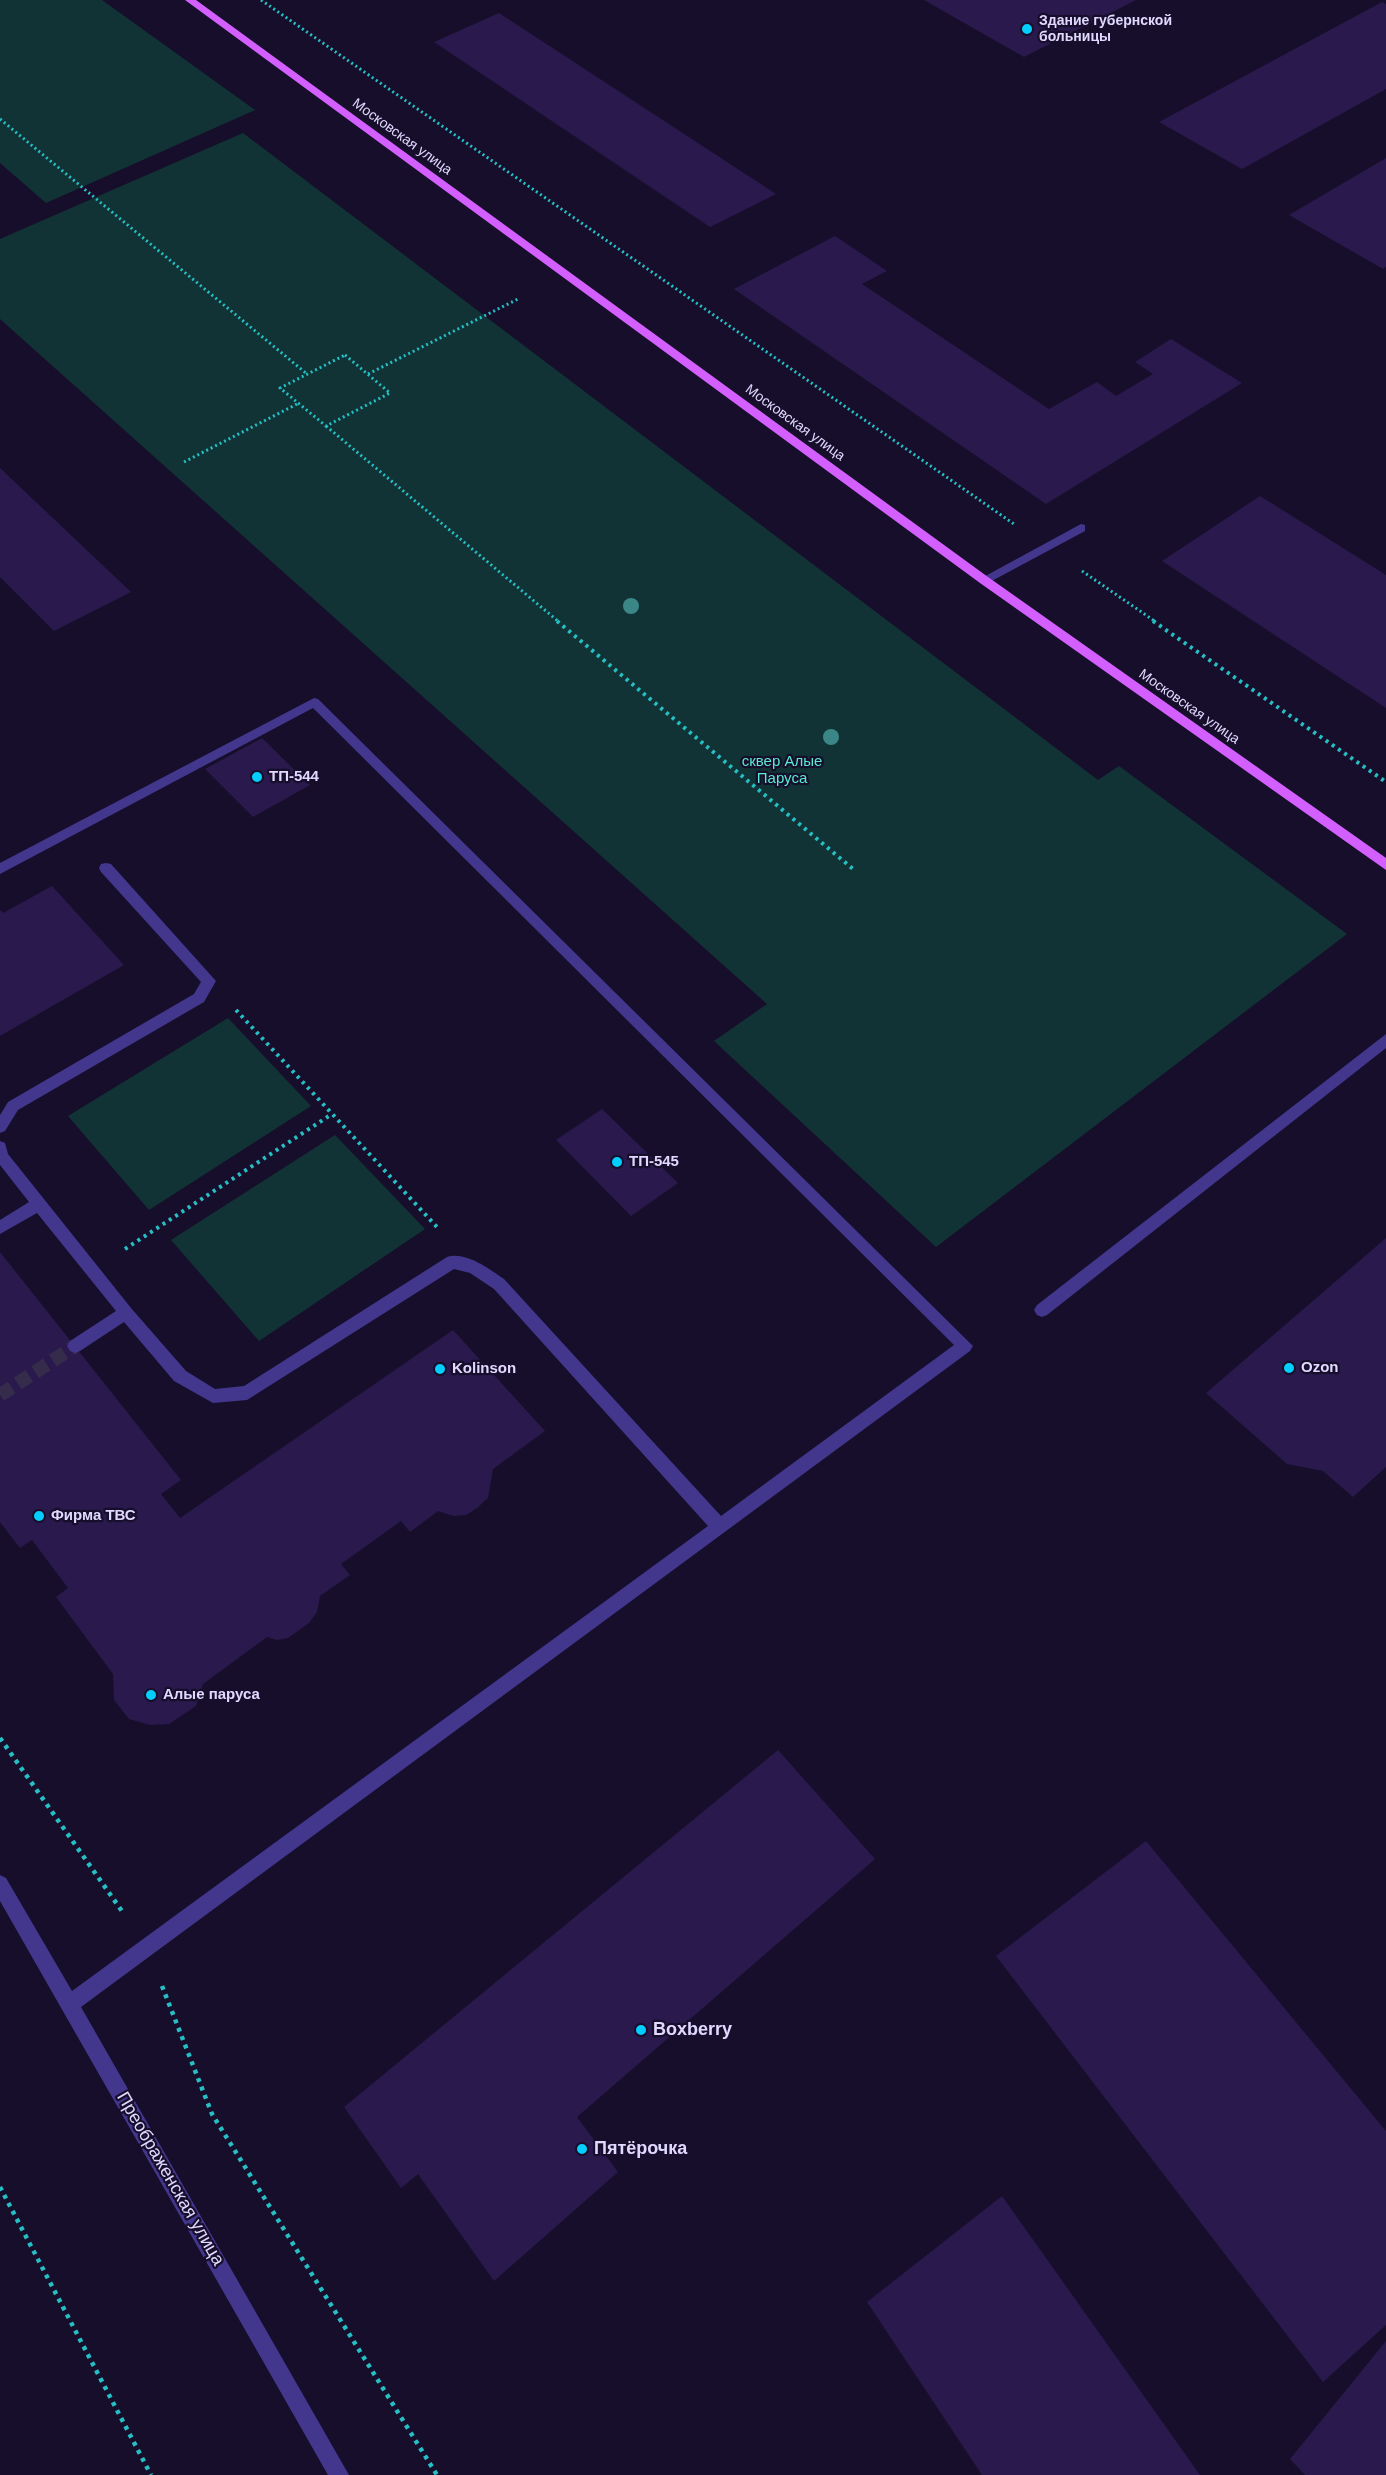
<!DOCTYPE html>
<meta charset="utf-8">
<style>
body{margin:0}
canvas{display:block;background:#160e2a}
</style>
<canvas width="1386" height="2475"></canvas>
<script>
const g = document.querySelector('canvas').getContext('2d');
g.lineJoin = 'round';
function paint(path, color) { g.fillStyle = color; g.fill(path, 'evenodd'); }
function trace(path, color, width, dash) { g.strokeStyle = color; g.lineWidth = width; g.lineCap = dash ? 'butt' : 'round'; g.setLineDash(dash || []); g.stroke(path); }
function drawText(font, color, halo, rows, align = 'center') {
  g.font = font + ' Arial,sans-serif'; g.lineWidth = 4.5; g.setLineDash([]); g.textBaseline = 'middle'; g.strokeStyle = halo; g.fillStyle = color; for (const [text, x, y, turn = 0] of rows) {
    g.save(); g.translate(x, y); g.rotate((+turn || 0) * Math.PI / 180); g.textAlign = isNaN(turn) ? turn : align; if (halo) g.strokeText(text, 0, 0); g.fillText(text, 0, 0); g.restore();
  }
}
paint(new Path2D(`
 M0 0H102L255 110 46 203 0 163Z
 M243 133 1098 780 1119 766 1347 934 936 1247 714 1041 767 1004 0 319V239Z
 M228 1018 311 1106 149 1210 68 1116Z
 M335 1135 425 1229 259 1341 171 1240Z`), '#113335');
paint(new Path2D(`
 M924 0H1136L1024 57Z
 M1382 2 1386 4V89L1242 169 1159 122Z
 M499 13 776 194 710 227 434 42Z
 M1386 158V267L1383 269 1289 215Z
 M835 236 887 271 862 284 1049 409 1097 382 1116 396 1153 374 1135 362 1171 339 1242 383 1046 504 734 289Z
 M0 468 131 592 54 631 0 577Z
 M1260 496 1386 575V708L1162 561Z
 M262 738 310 785 253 817 205 769Z
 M52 886 124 965 0 1036V910L3 913Z
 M602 1109 678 1183 631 1216 556 1140Z
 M1386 1238V1467L1353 1497 1323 1471 1287 1464 1206 1393Z
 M0 1252 181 1480 161 1494 180 1518 453 1330 545 1431 493 1469 488 1498 477 1508 466 1515 454 1516 438 1511 410 1532 401 1521 341 1564 350 1575 320 1596 317 1612 309 1623 288 1638 277 1640 267 1637 203 1684 196 1706 169 1724 150 1725 129 1719 114 1700 113 1674 56 1597 68 1588 32 1540 20 1548 0 1522Z
 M778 1750 875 1859 577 2117 618 2172 494 2281 418 2174 401 2188 344 2107Z
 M1146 1841 1386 2131V2325L1323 2382 996 1956Z
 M1002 2196 1200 2475H982L867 2302Z
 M1386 2341V2475H1305L1290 2459Z`), '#29194d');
trace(new Path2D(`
 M0 1395 75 1346`), '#342c4a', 14, [14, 7]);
trace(new Path2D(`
 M261 0 1014 524
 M0 119 307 374
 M345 355 390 393 326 426 280 388Z
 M368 374 520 298
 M326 426 559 622
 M184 462 299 403
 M1082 571 1156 622`), '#26bfc5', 3, [2, 3]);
trace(new Path2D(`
 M557 621 853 869
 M1153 621 1386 782
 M236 1010 437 1227
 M125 1249 332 1114`), '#26bfc5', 4, [3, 4.5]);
trace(new Path2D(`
 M0 1738 124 1914
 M162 1986 212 2114 437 2475
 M0 2187 151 2475`), '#26bfc5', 4.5, [4, 5]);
paint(new Path2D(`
 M1081 524 1085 525V531L988 583H980L978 580Z
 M314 698 318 699 973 1346 970 1351 81 2007 349 2475H328L0 1901V1875L6 1878 72 1991 708 1526 494 1289 470 1273 454 1269 247 1400 213 1403 174 1381 124 1322 80 1351 75 1353 70 1351 67 1346 70 1341 116 1311 37 1213 0 1234V1220L29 1202 0 1165V1141L5 1143 8 1154 131 1308 186 1371 215 1389 244 1386 447 1257C466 1251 489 1269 504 1279L721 1516 954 1345 313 708 0 874V863Z
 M106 863 111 864 216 981 204 1002 18 1110 5 1131 0 1133V1115L8 1102 194 994 201 982 101 872 99 868 101 864Z
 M1386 1034V1048L1047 1315 1042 1317 1037 1315 1034 1310 1037 1305Z`), '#42368d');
paint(new Path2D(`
 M185 0H196L988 577 1386 858V870L980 583Z`), '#d35fff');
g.fillStyle = '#3b8788';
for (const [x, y] of [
 [631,606],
 [831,737]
]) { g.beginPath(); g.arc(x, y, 8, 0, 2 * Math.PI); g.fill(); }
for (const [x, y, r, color] of [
 [1027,29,6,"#04cdff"],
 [257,777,6,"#04cdff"],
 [617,1162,6,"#04cdff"],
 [1289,1368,6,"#04cdff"],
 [440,1369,6,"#04cdff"],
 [39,1516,6,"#04cdff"],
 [151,1695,6,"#04cdff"],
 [641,2030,6,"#04cdff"],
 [582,2149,6,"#04cdff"]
]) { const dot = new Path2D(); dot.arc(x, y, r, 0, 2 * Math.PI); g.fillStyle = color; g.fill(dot); trace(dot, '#160e2a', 2); }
drawText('bold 14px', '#e0d8ff', '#160e2a', [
 ["Здание губернской",1039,21],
 ["больницы",1039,37]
], 'left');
drawText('14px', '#e0d8ff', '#160e2a', [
 ["Московская улица",402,137,36],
 ["Московская улица",795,423,36],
 ["Московская улица",1189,707,35]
]);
drawText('15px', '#59ead4', '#160e2a', [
 ["сквер Алые",782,762],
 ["Паруса",782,779]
]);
drawText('bold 15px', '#e0d8ff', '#160e2a', [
 ["ТП-544",269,777],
 ["ТП-545",629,1162],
 ["Ozon",1301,1368],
 ["Kolinson",452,1369],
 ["Фирма ТВС",51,1516],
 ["Алые паруса",163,1695]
], 'left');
drawText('bold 18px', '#e0d8ff', '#160e2a', [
 ["Boxberry",653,2030],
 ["Пятёрочка",594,2149]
], 'left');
drawText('18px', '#e0d8ff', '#160e2a', [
 ["Преображенская улица",170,2179,60]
]);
</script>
